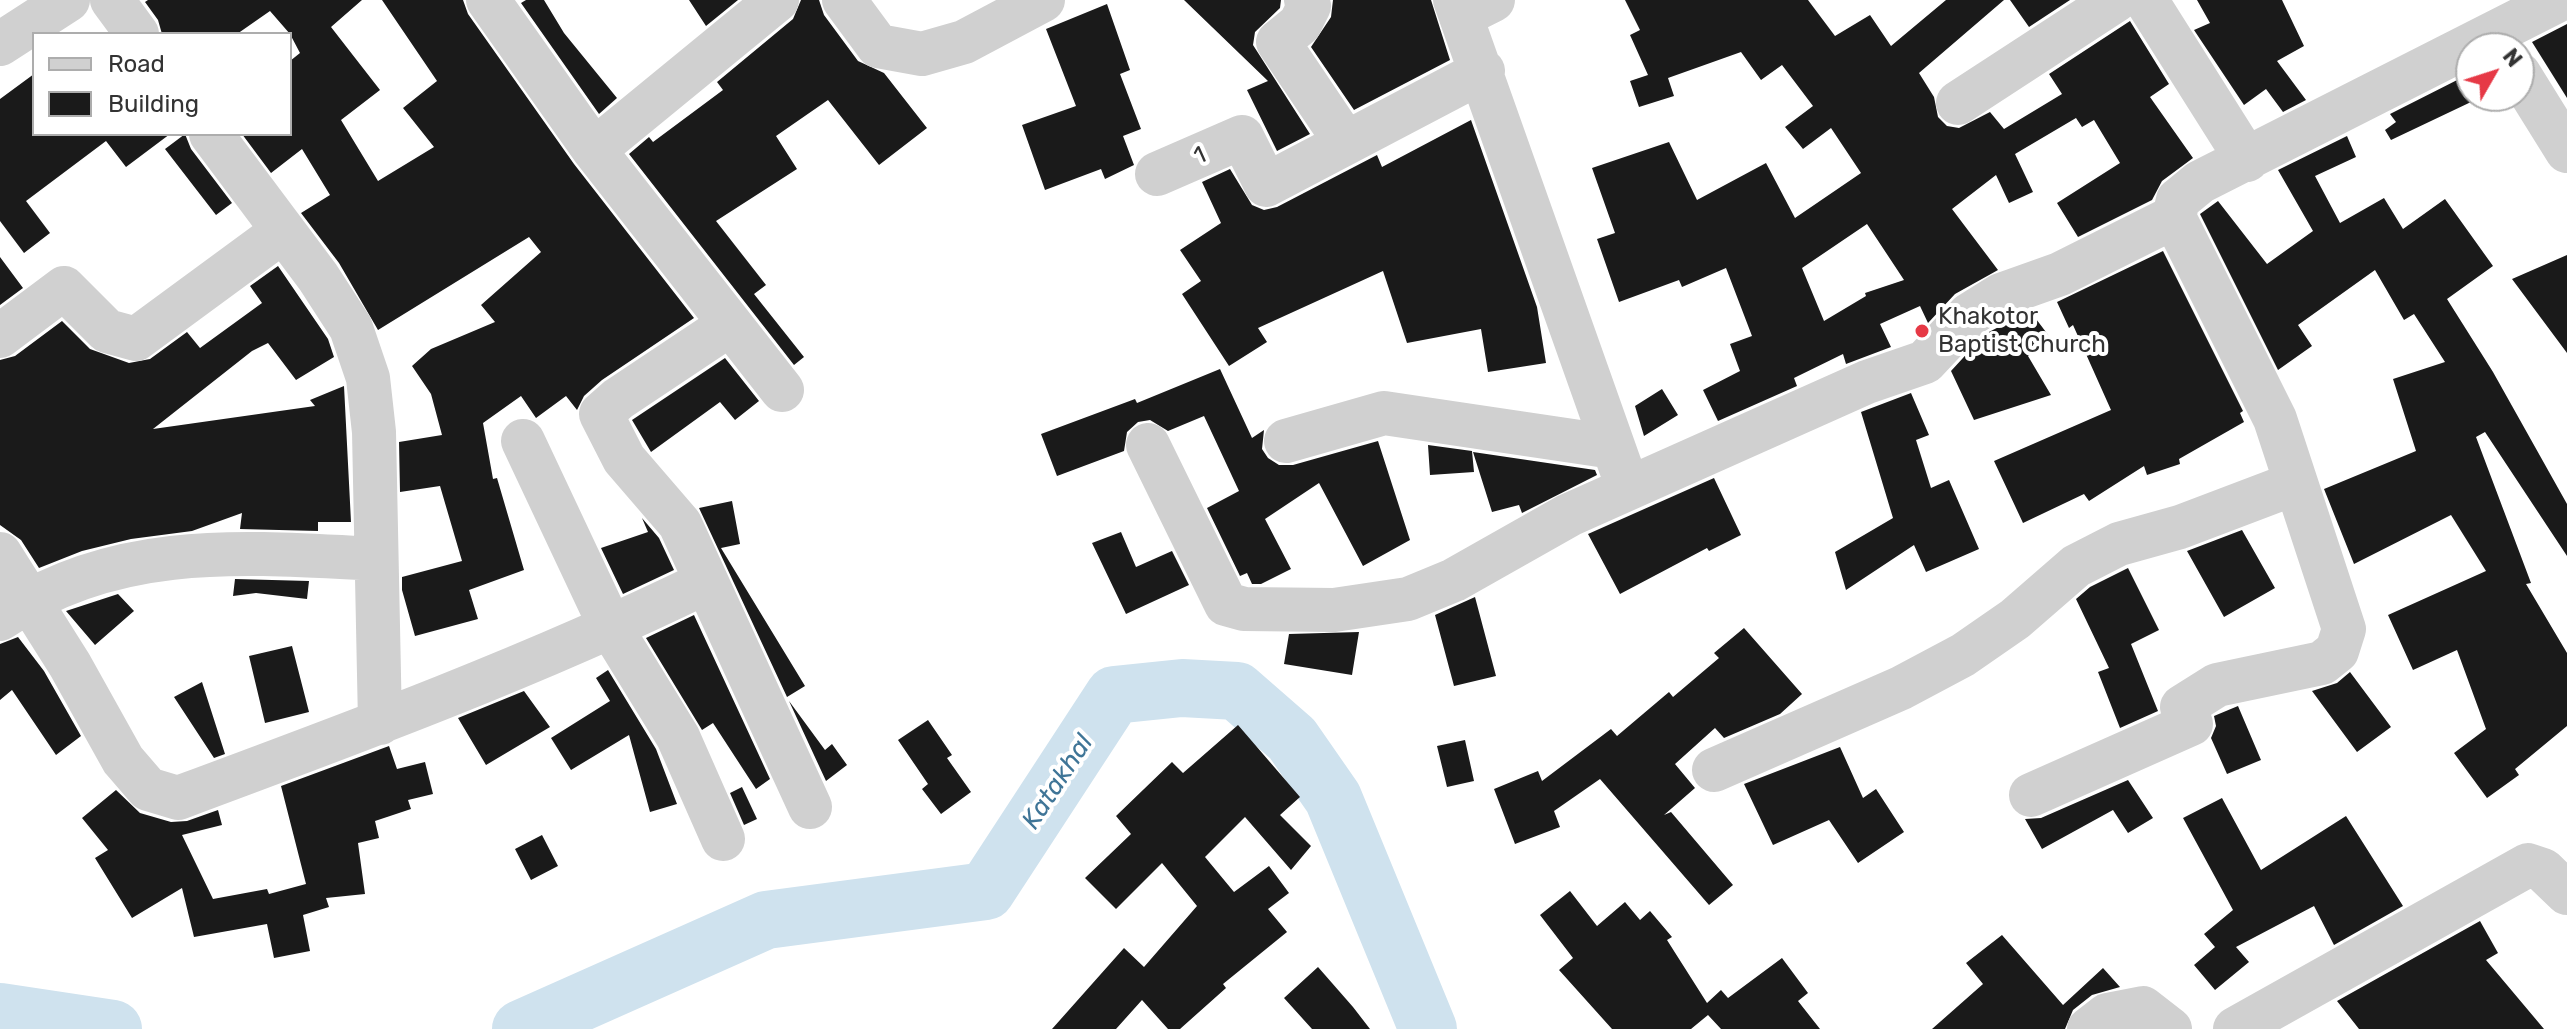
<!DOCTYPE html>
<style>
body{margin:0}
#map{position:relative;width:2567px;height:1029px;overflow:hidden;background:#fff;font-family:Rubik,sans-serif}
canvas{display:block}
.legend{position:absolute;left:32px;top:32px;width:260px;height:104px;box-sizing:border-box;background:#fff;border:2px solid #adadad;margin:0;padding:10px 14px;list-style:none;font-size:24px;color:#333}
.legend li{display:flex;align-items:center;gap:16px;height:40px}
.legend b{width:40px;border:2px solid #adadad}
.north{position:absolute;left:2455px;top:32px;width:80px;height:80px;box-sizing:border-box;background:#fff;border:2px solid #adadad;border-radius:50%;rotate:51deg;font-size:22px;font-weight:700;line-height:32px;text-align:center;color:#333}
.north::after{content:'';display:block;margin:auto;width:28px;height:36px;background:#e63946;clip-path:polygon(50% 0,100% 100%,50% 72%,0 100%)}
</style>
<div id="map">
<canvas width="2567" height="1029"></canvas>
<ul class="legend">
<li><b style="height:10px;background:#d0d0d0"></b>Road</li>
<li><b style="height:22px;background:#1a1a1a"></b>Building</li>
</ul>
<div class="north">N</div>
</div>
<script>
const g = document.querySelector('canvas').getContext('2d');
g.lineJoin = 'round';
function trace(path, color, width, dash) { g.strokeStyle = color; g.lineWidth = width; g.lineCap = dash ? 'butt' : 'round'; g.setLineDash(dash || []); g.stroke(path); }
function paint(path, color) { g.fillStyle = color; g.fill(path, 'evenodd'); }
function drawText(font, color, halo, rows, align = 'center') {
  g.font = font + ' Rubik,sans-serif'; g.lineWidth = 8; g.setLineDash([]); g.textBaseline = 'middle'; g.strokeStyle = halo; g.fillStyle = color; for (const [text, x, y, turn = 0] of rows) {
    g.save(); g.translate(x, y); g.rotate((+turn || 0) * Math.PI / 180); g.textAlign = isNaN(turn) ? turn : align; if (halo) g.strokeText(text, 0, 0); g.fillText(text, 0, 0); g.restore();
  }
}
trace(new Path2D(`
 M0 1012 113 1029
 M521 1029 766 920 986 891 1114 695 1182 688 1237 691 1292 739 1333 798 1428 1029`), '#cfe2ee', 58);
paint(new Path2D(`
 M148 0H362L331 27 380 90 341 120 378 181 434 147 403 108 437 81 382 0H463L468 14 574 164 694 318 602 380 584 396 577 410 566 396 536 418 521 396 483 423 493 479 497 478 524 570 469 590 478 619 415 636 402 590V577L462 561 440 486 400 492 399 442 442 435 431 394 412 366 431 349 495 322 481 305 541 252 529 237 378 330 339 263 301 213 330 195 302 149 271 173 242 134H290V61L300 53 290 34 270 11 237 34H162L158 20 145 2Z
 M526 0H544L564 33 617 98 599 114 521 3Z
 M689 0H738L706 26Z
 M801 0H819L824 15 858 61 884 73 927 128 879 165 828 100 776 136 797 169 716 221 766 285 754 294 804 357 794 365 629 154 649 137 653 142 723 90 717 82 793 19Z
 M1184 0H1281L1280 8 1255 32 1253 45 1310 134 1277 151 1247 90 1268 81Z
 M1333 0H1431L1450 60 1354 110 1311 47 1331 17Z
 M1625 0H1808L1835 36 1870 15 1891 46 1946 0H2004L1919 73 1934 97 1938 117 1947 126 1959 128 1990 112 2004 129 2062 94 2049 74 2130 21 2169 84 2150 97 2193 158 2162 181 2152 200 2078 237 2057 203 2120 163 2094 120 2082 127 2076 118 2015 154 2033 192 2009 203 1996 175 1952 209 1998 270 1955 294 1928 323 1920 306 1880 324 1891 347 1846 364 1843 354 1794 378 1797 386 1718 421 1703 390 1740 371 1730 344 1752 336 1726 268 1682 287 1679 280 1619 302 1597 239 1615 233 1592 168 1669 142 1697 200 1766 163 1795 218 1861 173 1831 128 1803 149 1785 127 1813 106 1782 65 1761 80 1741 52 1668 78 1674 96 1639 107 1630 81 1648 75 1630 35 1640 30ZM1867 224 1904 280 1865 293 1866 296 1824 321 1802 268Z
 M2010 0H2070L2029 27Z
 M2197 0H2282L2304 46 2277 61 2306 100 2283 112 2266 89 2244 105 2194 30 2210 23Z
 M1107 4 1130 70 1120 74 1141 129 1123 136 1134 165 1105 179 1101 169 1045 190 1022 125 1076 106 1046 29Z
 M2567 24V98L2532 42Z
 M2471 73V102L2391 140 2385 130 2396 122 2390 114Z
 M34 74V134H170L126 167 106 141 26 201 50 233 24 253 0 221V99Z
 M1471 120 1537 307 1546 363 1488 372 1481 329 1407 343 1383 271 1258 328 1267 342 1229 366 1182 294 1201 281 1180 250 1221 223 1202 182 1230 169 1252 205 1264 210 1277 207 1377 155 1382 167Z
 M185 134 191 149 232 203 216 215 165 149Z
 M2347 136 2356 157 2315 176 2340 223 2384 198 2403 229 2445 199 2493 266 2447 299 2493 372 2567 504V556L2485 432 2476 437 2531 583 2526 584 2567 653V726L2515 769 2519 775 2487 798 2454 753 2486 729 2457 650 2413 670 2388 615 2486 571 2451 515 2354 564 2324 489 2416 451 2393 379 2445 362 2414 314 2404 320 2375 270 2298 325 2312 346 2278 370 2200 214 2218 201 2267 264 2313 231 2278 170Z
 M2163 251 2243 411 2240 413 2244 422 2179 459 2180 464 2147 475 2144 466 2089 501 2084 494 2023 523 1994 461 2111 410 2073 325 2069 328 2057 302Z
 M2567 255V353L2512 279Z
 M0 257 23 288 0 305Z
 M278 266 328 339 334 357 296 380 268 343 252 351 153 429 315 406 310 400 344 386 351 522H318V531L240 529 242 513 192 531 131 539 82 551 39 568 21 540 0 525V360L15 356 62 321 90 349 129 363 150 359 187 332 200 348 262 303 250 286Z
 M2030 311 2052 340 2028 356 2051 395 1974 420 1951 371 1985 334Z
 M725 358 759 401 735 420 720 402 651 452 632 420Z
 M1220 369 1252 438 1264 430 1262 449 1268 458 1279 465H1293L1378 441 1410 540 1363 566 1319 483 1265 519 1291 569 1261 584H1252L1247 573 1240 576 1207 508 1239 491 1204 416 1168 431 1150 420 1138 422 1127 432 1124 451 1057 476 1041 434 1135 399 1137 403Z
 M1662 389 1678 415 1644 436 1635 406Z
 M1911 393 1929 435 1916 440 1931 488 1949 480 1979 549 1926 572 1914 545 1846 590 1835 552 1893 518 1861 412Z
 M1428 445 1472 451 1474 472 1430 475Z
 M1473 452 1595 470 1597 475 1522 513 1519 505 1492 512Z
 M1714 478 1741 535 1709 551 1707 548 1620 594 1588 534Z
 M732 501 740 544 721 548 805 686 787 697 699 508Z
 M642 518 659 538 674 570 623 594 601 548 648 532Z
 M2242 530 2275 588 2224 617 2187 551Z
 M1121 532 1136 567 1172 551 1189 585 1126 614 1092 543Z
 M2128 568 2159 630 2131 644 2158 711 2120 728 2098 672 2109 668 2076 599 2090 587Z
 M235 579 309 581 307 599 256 593 233 596Z
 M118 594 134 611 95 645 66 611Z
 M1475 597 1496 676 1454 686 1435 615Z
 M694 615 770 779 756 789 713 723 702 730 646 638Z
 M1744 628 1802 694 1780 714 1724 738 1715 728 1675 764 1695 788 1664 815 1671 812 1733 885 1709 905 1600 779 1554 811 1560 827 1515 844 1494 789 1538 771 1542 781 1611 729 1617 736 1669 692 1673 697 1719 658 1714 653Z
 M1359 632 1352 675 1284 664 1289 634Z
 M18 637 44 671 81 736 56 755 12 690 0 700V644Z
 M292 646 309 712 265 723 249 656Z
 M608 670 656 749 677 804 650 812 629 735 571 770 551 738 610 701 596 678Z
 M2350 672 2391 727 2357 752 2312 691 2337 683Z
 M202 682 225 754 214 758 174 697Z
 M524 691 550 727 486 765 458 718Z
 M789 701 825 750 832 744 847 765 826 781Z
 M2238 706 2261 760 2227 774 2211 738 2216 726 2214 716Z
 M928 720 952 755 947 758 971 792 941 814 922 789 928 784 898 740Z
 M1238 725 1300 797 1280 815 1311 846 1291 870 1245 817 1205 857 1234 892 1269 866 1289 893 1268 909 1287 932 1223 984 1226 988 1180 1029H1168L1142 1000 1116 1029H1052L1124 948 1144 967 1197 906 1162 863 1116 909 1085 878 1131 834 1116 816 1172 762 1183 773Z
 M1465 740 1474 781 1447 787 1437 746Z
 M389 746 397 769 425 762 433 794 408 800 411 809 375 821 379 838 358 843 365 894 326 898 329 907 303 915 310 951 274 958 267 924 194 937 182 888 132 918 95 858 108 850 82 818 116 790 140 813 171 822 187 821 218 810 222 825 182 835 213 899 267 889 269 894 306 884 281 786Z
 M1840 747 1863 798 1876 789 1904 832 1858 863 1829 820 1773 845 1744 784Z
 M2128 780 2153 818 2128 833 2113 810 2042 849 2025 819 2041 818Z
 M742 787 757 819 744 825 730 793Z
 M2222 798 2261 870 2346 816 2403 906 2334 945 2314 906 2236 947 2249 962 2215 990 2194 965 2215 947 2204 934 2233 910 2183 818Z
 M542 835 558 866 531 880 515 849Z
 M1570 891 1597 926 1625 902 1640 920 1650 911 1672 937 1667 940 1707 1003 1721 990 1728 998 1782 958 1808 993 1798 1001 1820 1029H1721L1708 1015 1691 1029H1612L1559 970 1573 958 1540 915Z
 M2480 921 2498 953 2486 960 2544 1029H2359L2337 1001Z
 M2002 935 2063 1005 2103 968 2120 987 2092 995 2073 1010 2065 1029H1932L1983 984 1966 963Z
 M1318 967 1353 1007 1370 1029H1312L1284 998Z`), '#1a1a1a');
trace(new Path2D(`
 M112 0 137 34
 M488 0 594 150 777 0
 M844 0 878 46 922 54 964 42 1043 0
 M1306 0 1309 6 1300 24 1278 42 1346 143
 M1455 0 1628 488
 M2146 0 2247 160
 M1461 16 1493 0
 M0 44 68 0
 M2519 74 2567 151
 M1958 103 2116 0
 M211 134 318 277 351 328 368 378 374 432 380 723
 M594 150 782 390
 M1157 174 1242 137 1266 185 1483 71
 M729 325 618 399 601 414 624 459 680 524 810 807
 M0 336 64 288 107 331 136 339 283 231
 M523 441 611 628 678 737 723 839
 M1286 441 1384 413 1613 447
 M1148 445 1226 604 1244 609 1334 610 1408 599 1454 580 1569 515 1867 382 1925 362 1969 315 2001 295 2060 274 2174 217
 M0 554 70 665 123 760 148 789 178 798C356 732 534 666 704 583
 M0 619C114 540 246 552 376 559
 M1714 770 1901 688 1963 655 2015 619 2076 566 2119 544 2180 527 2296 483
 M2031 795 2191 724 2182 707 2217 685 2322 663 2337 651 2344 629 2275 419 2174 217 2178 200 2200 182 2559 0
 M2089 1029 2107 1015 2143 1008 2170 1029
 M2235 1029 2528 865 2543 870 2567 893`), '#d0d0d0', 44);
for (const [x, y, r, color] of [
 [1922,331,8,"#e63946"]
]) { const dot = new Path2D(); dot.arc(x, y, r, 0, 2 * Math.PI); g.fillStyle = color; g.fill(dot); trace(dot, '#fff', 3); }
drawText('24px', '#333', '#fff', [
 ["1",1200,156,-24]
]);
drawText('24px', '#333', '#fff', [
 ["Khakotor",1938,317],
 ["Baptist Church",1938,345]
], 'left');
drawText('italic 26px', '#3f7597', '#fff', [
 ["Katakhal",1058,782,-57]
]);
</script>
